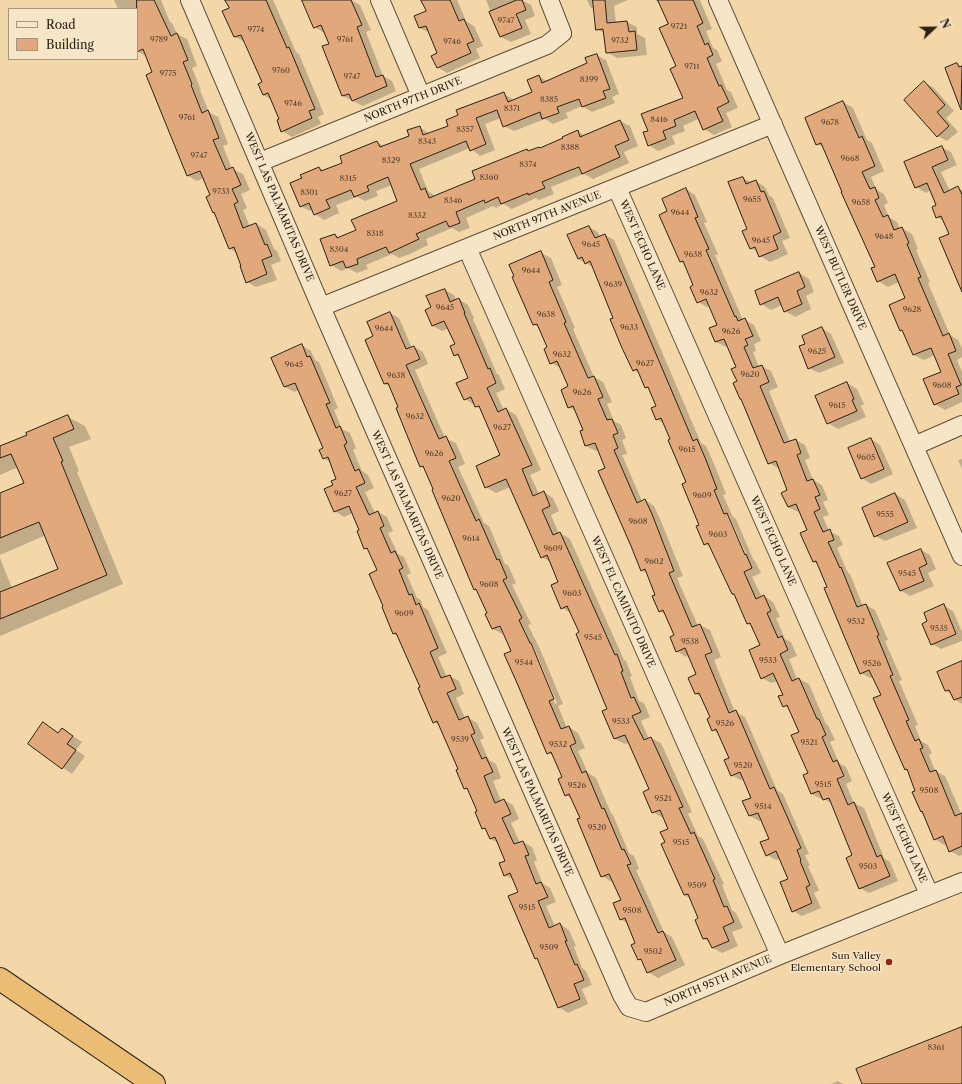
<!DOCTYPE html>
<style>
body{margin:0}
#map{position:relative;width:962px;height:1084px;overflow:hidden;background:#f3d7a9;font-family:"Libre Caslon Text",serif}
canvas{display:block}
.legend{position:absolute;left:8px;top:8px;width:130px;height:52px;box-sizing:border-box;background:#f7e5c7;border:1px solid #a6967f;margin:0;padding:5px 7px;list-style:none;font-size:12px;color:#2c2014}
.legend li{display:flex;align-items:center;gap:8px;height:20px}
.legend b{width:20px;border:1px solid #a6967f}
.north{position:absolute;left:914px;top:8px;width:40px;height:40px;-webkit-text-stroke:3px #f7e5c7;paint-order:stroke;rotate:68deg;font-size:11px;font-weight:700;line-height:16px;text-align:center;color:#2c2014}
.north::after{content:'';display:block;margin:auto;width:14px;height:18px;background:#2c2014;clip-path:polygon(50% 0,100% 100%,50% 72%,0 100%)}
</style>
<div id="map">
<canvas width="962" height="1084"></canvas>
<ul class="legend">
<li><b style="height:5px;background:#f7e5c7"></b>Road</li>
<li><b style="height:11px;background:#e1a97b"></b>Building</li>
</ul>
<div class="north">N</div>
</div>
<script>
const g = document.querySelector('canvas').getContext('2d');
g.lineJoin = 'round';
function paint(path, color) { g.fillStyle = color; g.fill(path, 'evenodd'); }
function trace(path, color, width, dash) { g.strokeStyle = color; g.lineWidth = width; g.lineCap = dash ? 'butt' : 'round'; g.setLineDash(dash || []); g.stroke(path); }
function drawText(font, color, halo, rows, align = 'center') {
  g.font = font + ' "Libre Caslon Text",serif'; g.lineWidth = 3; g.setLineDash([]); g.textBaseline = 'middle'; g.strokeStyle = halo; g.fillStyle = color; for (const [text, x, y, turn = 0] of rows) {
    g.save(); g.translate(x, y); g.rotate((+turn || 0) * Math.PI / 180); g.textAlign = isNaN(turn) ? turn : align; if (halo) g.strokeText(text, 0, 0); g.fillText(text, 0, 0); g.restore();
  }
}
paint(new Path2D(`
 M114 0H161L170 22 172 23 177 34 187 39 197 66 192 68 201 90H200L209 112 218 117 228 144 223 146 232 169 243 174 250 190 241 194 247 208 243 210 250 227 256 224 266 230 274 249 277 251 281 261 271 265 277 280 256 287 247 282 237 253 229 248 216 214 214 212 211 196 204 178 197 181 188 176 147 57 137 51V9H118Z
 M226 0H273L296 52 299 54 324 114 318 117 321 124 292 137 282 131 280 120 272 100 263 95V83L245 42 235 37 230 8Z
 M303 0H351L360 5 371 30 366 32 383 76 392 81 396 91 363 106 343 96 330 44 324 33 315 27Z
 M422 0H457L466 21 474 26 483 46 476 49 480 58 447 73 437 67 439 54 430 33 420 28 427 12Z
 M486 0H515V2L522 0 531 5 535 16 525 20 531 34 511 42 501 37Z
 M587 0H628L614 6 616 23 627 22 637 27V34L645 38 647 55 617 58 607 52 605 34 597 29 595 10 590 7Z
 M655 0H700L712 29 706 31 713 48 717 50 722 61 716 64 727 90 731 92 738 108 726 113 732 127 714 135 704 129 700 118 683 126 685 131 672 136 675 144 658 151 649 145V131L684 99 670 24 661 4Z
 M596 55 606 60 619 94 612 97 615 103 592 112 582 106 566 113 568 118 553 124 545 119 514 131 504 126 501 118 485 124 495 150 480 156 470 148 419 169 428 191 436 197 476 180 527 150 530 152 541 149 578 131 585 136 620 121 630 126 638 146 624 152 629 163 593 179 584 174 576 177 551 187 554 194 539 200 536 198 512 209 503 204 496 208 493 206 466 218 470 228 459 232 452 228 426 239 428 245 410 254 399 258 392 254 366 265 368 269 357 273 348 268 341 271 331 265 335 235 340 238 357 231 399 201 392 185 376 191 378 196 365 201 357 197 336 205 339 213 324 220 315 214 313 210 310 211 300 206 303 179 319 168 325 171 344 163 377 142 385 147 411 136 419 127 430 134 450 126 504 94 514 100 533 93 538 76 547 81 589 64Z
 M957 64 962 67V106H961Z
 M924 82 934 88 954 111 946 118 958 132 947 141 938 136Z
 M843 102 853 108 867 140 872 143 884 171 871 177 877 190 884 194 888 203 884 205 889 217 897 222 900 229 902 228 912 234 918 249 916 250 930 282 928 283 950 335 958 340 962 348V357L957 360 962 372V402L945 410 935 404 942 372 935 355 924 360 914 355 905 332 901 330 907 298 899 282 888 287 878 281 876 267 824 148 817 144Z
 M941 147 951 152 957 165 941 172 950 191 958 188 962 190V291L950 234 945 222 937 217V205L931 190 926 193 916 187Z
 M743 178 752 183 756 181 765 187 769 195 773 198 790 238 782 241 788 254 770 262 760 256 759 253 751 248Z
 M686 189 695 195 707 222 704 223 718 254 715 255 743 320H745L754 325 761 341 754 344 756 351 753 352 759 367 761 366 771 371 778 387 769 391 790 442 796 440 805 445 810 458 805 460 813 480 822 485 828 500 823 502 829 515 823 517 829 531 839 536 843 545 837 548 848 573 850 574 863 606 866 605 875 610 888 640 885 641 902 680 899 681 918 725 915 726 921 741 928 745 932 753 929 755 935 771 945 776 962 815V855L959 856 950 851 947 844 944 845 935 839 924 813 921 811 916 791 908 771 906 769 882 696 874 677 870 678 861 673 829 587 819 565 814 562 808 530 800 511 798 512 788 507V491L780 468H778L769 463 738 382 737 368 728 346 726 347 716 342 710 328 718 325 710 306 707 307 698 302 695 286 685 264 681 261 668 212Z
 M589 227 598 232 600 237 605 235 614 240 701 443 706 446 715 466 726 494 723 495 733 517 736 519 753 559 755 561 761 573 752 577 762 597 764 596 773 602 780 617 776 618 785 639 791 642 797 656 789 659 797 679H799L809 684 826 724 828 725 835 740 830 742 839 763 846 767 852 781 846 784 854 803 864 808 884 858 890 862 898 881 869 893 860 888 854 855 833 805 823 798 821 799 812 794 800 732 791 710 784 706V695L778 681 771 683 762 678 761 646 753 626 748 624 735 595 732 594 712 548 705 544 688 483 664 424 657 419V407L650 389 646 387 640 374 634 370 615 318 593 267 578 259ZM726 515H729L748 559 746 560Z
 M541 253 551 258 562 285 557 287 575 328 573 329 594 377 603 382 612 402 607 404 614 421 621 425 626 438 622 440 627 454 622 455 642 501 645 500 654 506 661 521 683 576 677 578 698 626 700 625 710 630 721 657 714 660 735 712 745 717 777 790 783 794 809 854 805 855 810 866H808L819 890 814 893 821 908 802 916 793 911 789 879 780 859 776 860 767 855 770 839 762 820 759 821 750 816 752 798 744 779 741 780 731 775 730 759 719 734 713 730 711 718 702 697 696 694 698 675 689 655 686 657 677 651 675 636 666 615 660 611 656 595 648 574 641 570 599 450 596 451 586 446 584 430 576 411 569 407V387L561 368 551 363 549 348 540 328 533 324Z
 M799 273 809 279 814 292 806 296 811 309 795 317 785 311 782 305 771 310 761 304Z
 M445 290 454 295 456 300 459 299 468 305 474 318 473 319 497 374 499 375 505 389 496 393 504 410 506 409 516 415 541 470 530 475 539 494 544 492 553 498 559 511 551 515 559 534 560 533 570 539 624 660 626 661 632 676 630 677 639 701 644 703 650 717 641 721 649 739 651 738 661 743 692 812 688 814 698 836 703 839 724 884 722 885 732 910 736 913 743 928 732 932 738 946 722 953 713 948 710 942 704 939 696 920 700 919 691 899 684 895 666 843 669 829 664 817 663 818 653 812 651 790 630 742 625 744 615 739 603 712 608 709 580 633 571 613 562 608 559 582 550 562 542 557 510 487 496 493 486 487 501 456 481 409 465 399 470 378 461 358 455 355 456 344 449 328 442 331 433 326 426 310 432 308Z
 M390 313 399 318 412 348 414 347 423 352 428 364 415 370 445 438 456 443 465 464 458 467 484 523 489 526 505 564 508 565 516 583 512 585 531 624 528 625 540 649 563 704 558 706 567 728 569 727 578 733 585 748 578 751 588 773 596 778 611 813 613 815 629 853 634 856 639 869 636 870 664 932 672 937 685 965 658 978 648 972 644 962 639 959 637 944 628 924 621 919 622 901 613 881 612 882 602 876 572 799 566 795 563 778 554 756 548 753 513 651 504 633 502 634 493 629 488 614 478 591 475 590 433 490H434L425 469 421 466 391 387 385 384 366 340 374 337ZM530 643H532L557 703 555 704Z
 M822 328 831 334 844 363 819 373 809 368 807 344Z
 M302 345 311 351 315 360 319 362 338 408 334 410 342 429 350 433 356 448 353 450 362 471 368 475 374 488 365 492 375 513 378 512 387 517 393 531 388 533 398 554 404 557 411 573 407 575 417 598 421 600 423 607 428 610 447 653 438 657 447 677 450 676 459 681 464 694 456 698 465 718 467 717 477 723 484 738 480 740 489 760 496 764 501 778 493 781 501 801 504 800 513 805 519 819 511 823 520 843 523 842 532 847 537 860 534 862 543 884 550 888 556 902 546 906 555 926 560 924 569 930 576 946 574 947 582 968 586 971 592 985 582 989 588 1004 568 1013 559 1007 539 960 536 958 519 892 515 881 505 875 506 861 498 843 491 839 488 831 483 828 478 811 470 791 465 788 460 770 440 726 434 722 421 688 398 636 394 634 385 606 379 571 370 551 365 548 361 531 353 513 344 517 335 511 334 486 338 479 331 463 324 458V448L299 390 294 392 285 387Z
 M847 383 857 389 864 404 861 406 866 417 838 429 828 423Z
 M68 417 85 426 91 439 69 447 79 471 77 472 123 584 0 636V558L12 588 60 569 46 535 0 555V494L25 484 18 467 0 475V447Z
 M871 439 880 445 893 474 871 484 862 478Z
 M962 459V469L958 460Z
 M895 494 905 500 917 528 885 541 875 536Z
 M921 550 930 555 936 569 928 573 934 586 910 596 901 591Z
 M944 606 953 611 962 632V641L941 649 932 644 928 622Z
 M962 662V704L954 699 952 694 946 691Z
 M44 723 59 733 62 729 82 742 76 750 85 756 72 774 29 744Z
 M838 1081 843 1084H831Z`), '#0003');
const building = new Path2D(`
 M137 0H154L171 36 177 33 188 60 183 62 192 84 191 85 202 113 208 110 219 138 213 140 226 170 233 167 241 185 232 189 238 202 234 204 243 228 256 223 265 245 267 244 272 256 262 260 267 274 246 283 240 266H241L234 247 229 249 214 212 213 213 206 197 210 195 200 171 187 176 146 75 152 72 143 49 137 52Z
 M225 0H266L287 48 289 47 315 109 309 111 312 118 281 132 277 120 279 119 268 93 263 95 258 84 262 82 241 35 234 37 222 11 229 8Z
 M302 0H351L362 25 357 27 376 77 383 75 387 86 352 101 349 94 342 96 322 46 329 44 321 25 314 28Z
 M421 0H450L459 21 464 19 474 41 467 44 471 53 437 68 431 56 437 53 426 26 419 28 414 16 426 11Z
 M517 0H522L526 10 516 14 522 28 500 37 489 12Z
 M593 0H605L607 23 627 21 629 32 635 31 637 50 606 53 603 29 596 30Z
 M658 0H693L703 23 697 26 705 45 708 43 713 55 707 58 719 86 721 85 729 102 717 108 723 121 703 130 695 111 674 120 676 126 663 131 666 139 648 146 643 132 648 131 641 114 683 98 670 69 676 66 659 28 668 24Z
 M597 54 610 89 603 91 606 98 582 107 579 99 557 107 559 113 542 119 540 112 503 127 497 110 476 118 486 144 470 151 466 141 410 164 421 190 425 188 429 198 475 179 472 171 527 149 528 151 539 147 540 148 563 138 562 137 578 130 580 137 620 120 629 140 615 146 620 157 582 174 579 167 566 172 542 182 545 188 528 195V193L501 204 498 197 485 203 484 200 456 212 460 223 449 227 446 221 416 234 419 239 389 253 386 247 357 259 358 264 346 268 343 261 330 266 320 239 335 234 337 238 356 230 351 220 397 201 388 177 367 186 369 191 354 197 351 190 326 200 330 208 314 215 309 203 300 207 290 183 302 178 300 175 319 167 321 171 342 163 340 156 377 141 380 147 409 136 407 130 420 126 423 135 448 126 446 120 458 115 456 110 504 92 508 102 532 92 527 80 539 75 542 83 587 63 585 58Z
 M957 63 959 67 962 66 961 110 945 68Z
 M924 81 945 105 937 112 949 126 937 137 904 100Z
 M843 101 859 138 862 136 875 166 862 172 870 189 875 187 879 198 875 200 883 217 888 215 894 230 902 227 909 243 907 244 921 277 918 278 943 336 949 333 956 351 948 354 961 385 956 387 959 394 934 405 923 379 941 372 931 348 913 355 902 330 900 331 889 305 905 298 895 274 877 282 871 268 875 267 841 192H842L821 143 816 145 805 118Z
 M942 146 948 160 932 167 944 193 958 186 962 195V292L939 238 949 234 941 216 936 218 932 207 936 205 927 183 915 188 904 162Z
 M743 177 746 184 756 180 761 192 764 191 781 232 773 236 778 249 759 257 755 247 750 249 742 231 747 229 728 182Z
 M686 188 698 217 695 218 709 249 706 250 735 317 736 316 738 321 745 318 753 336 745 339 748 345 744 347 753 368 762 365 769 382 760 386 784 443 796 439 801 453 797 455 807 481 813 479 820 495 815 497 820 509 814 512 823 532 830 529 834 540 828 542 840 568 841 567 857 607 866 604 879 635 877 636 893 675 890 676 909 720 906 721 915 741 919 739 923 748 920 749 930 772 936 770 955 816 962 813V846L949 852 943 836 934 840 922 811 921 812 912 792 915 791 907 769 905 770 873 698 881 695 869 670 860 674 824 588 827 587 816 561 813 562 800 533 807 530 796 504 788 507 781 493 787 490 776 461 768 464 741 399H740L733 383 737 381 731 369 736 367 724 339 715 342 709 328 717 325 706 299 697 303 690 287 693 285 683 261 680 262 659 215 667 211 662 199Z
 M589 226 595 238 605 234 693 441 697 439 706 460 717 489 714 490 724 514 727 513 745 555 746 554 752 568 744 572 756 599 764 595 771 611 767 613 778 638 782 636 788 650 780 654 792 681 799 678 817 719H819L826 735 822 737 833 762 837 760 844 776 837 779 848 805 854 802 877 857 881 855 890 876 859 889 846 858 852 855 829 798 823 800 819 791 811 794 803 775 808 773 791 735 799 732 787 705 783 707 778 696 783 695 773 673 761 679 749 650 760 645 750 623 747 624 734 594H732L708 543 704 545 696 526 699 525 682 484 686 482 668 440 670 439 661 418 656 420 651 408 656 406 648 387 645 388 637 369 633 371 622 348 610 319 613 318 590 261 585 264 582 257 578 259 567 235Z
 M541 251 553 280 549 282 566 322 564 323 588 378 594 376 603 397 598 399 607 420 612 419 618 433 613 435 618 448 614 450 637 503 645 499 652 514 674 571 669 573 692 627 700 624 712 652 705 655 729 713 736 710 770 789 774 787 801 848 797 850 801 860 800 861 810 885 806 887 812 903 792 912 780 882 788 879 776 851 766 856 760 842 769 839 758 813 749 816 742 801 751 798 740 772 731 776 724 760 729 758 716 729 712 731 707 719 710 717 699 693 695 694 688 678 696 674 685 648 676 652 670 637 674 635 663 610 659 612 652 596 655 595 645 569 641 571 631 546 598 471 605 468 595 443 585 446 580 431 583 430 573 406 568 408 561 390 568 386 557 361 550 364 544 349 547 347 537 324 533 325 512 277 514 276 509 265Z
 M799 272 805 287 797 291 802 304 784 312 778 297 760 305 755 291Z
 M445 289 450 302 459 298 465 313H464L488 369 490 368 496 383 487 388 498 412 506 408 532 465 522 469 533 496 544 491 550 506 542 510 553 535 560 532 615 655 617 654 623 671 621 672 631 698 634 697 641 712 632 716 644 740 651 737 683 807 679 808 691 834 694 832 715 879 713 880 724 907 727 906 734 922 723 927 729 941 712 948 707 938 703 939 695 920 698 918 688 894 684 895 661 844 665 842 660 832 668 829 660 810 652 813 643 792 649 789 625 735 614 739 602 711 607 709 576 634 579 632 567 606 561 609 551 585 558 582 547 555 541 558 506 479 485 488 476 466 500 455 479 406 475 407 471 397 464 400 456 383 468 378 458 354 454 356 450 346 455 344 444 321 432 326 425 310 431 307 426 296Z
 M390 312 406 349 414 346 420 359 406 365 439 439 446 436 456 458 449 461 476 521 479 519 497 560 499 559 507 578 503 580 522 618 519 620 530 643H531L554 699 549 701 561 729 569 726 576 743 570 746 582 773 586 771 602 809 604 808 622 850 624 849 631 864 627 865 658 933 663 931 676 960 647 973 641 959 638 960 631 945 635 943 625 918 620 920 613 903 621 900 609 874 601 877 577 819 580 818 569 794 565 796 558 779 562 777 551 752 547 754 517 683 504 654 511 651 500 626 492 629 485 614 487 613 476 589 474 590 432 490 433 489 423 466 420 467 413 450 396 408 398 407 388 383 384 384 365 340 373 336 367 322Z
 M822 327 835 357 808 369 799 346 805 344 802 336Z
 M302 344 307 357 310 356 330 403 326 404 336 428 340 426 347 443 344 445 355 471 359 469 365 483 356 487 369 515 378 511 384 526 380 528 391 553 395 551 403 568 399 570 409 595 412 594 416 605 419 603 438 648 430 652 441 678 450 675 456 689 447 693 459 720 468 716 475 733 471 735 482 759 486 757 493 772 484 776 495 803 504 799 511 814 502 818 514 844 523 841 529 855 525 856 536 884 541 882 548 897 538 901 549 928 560 923 567 941H565L575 965 577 964 584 980 574 984 580 999 558 1008 537 958 535 959 508 896 518 892 510 873 504 876 499 863 505 861 495 837 490 839 485 828 482 829 475 812 477 811 467 788 464 789 456 770 458 769 437 721 433 723 418 688 420 687 396 633 393 634 382 607 383 606 369 574 377 570 367 548 364 549 357 531 359 530 349 506 334 512 324 489 333 485 331 481 336 479 328 457 323 459 319 450 323 448 295 383 284 387 271 358Z
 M847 382 854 399 852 400 857 411 827 424 815 396Z
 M68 415 74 429 53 438 63 461 61 462 107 575 0 619V592L58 569 39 522 0 538V493L24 483 11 454 0 458V446L27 435 26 433Z
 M871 438 884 469 861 479 848 448Z
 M895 493 908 522 874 537 862 508Z
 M921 549 927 564 919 568 924 581 900 591 887 563Z
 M944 604 956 634 931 645 922 624 927 621 924 613Z
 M962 661V697L954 700 949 690 945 691 937 672Z
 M43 722 58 733 62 728 73 736 67 744 76 750 62 769 28 744Z
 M962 1027V1084H862L856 1069Z`);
paint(building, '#e1a97b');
trace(building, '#2c2014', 1);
const minor = new Path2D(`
 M190 0 321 307 622 995 629 1007 646 1012 780 955 962 882
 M380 0 421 96
 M718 0 962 556
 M260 162 547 45 562 33 549 0
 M617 188 929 894
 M467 248 780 955
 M321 307 773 124
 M914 446 962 425`);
const highway = new Path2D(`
 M0 979 154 1084`);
trace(minor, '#5e4e39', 20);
trace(highway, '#2c2014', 24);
trace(minor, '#f7e5c7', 18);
trace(highway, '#eabc74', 22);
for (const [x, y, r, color] of [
 [889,962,4,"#8f2418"]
]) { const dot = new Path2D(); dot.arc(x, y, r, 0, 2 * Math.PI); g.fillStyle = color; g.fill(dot); trace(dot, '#f7e5c7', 1.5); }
drawText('8px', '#59422e', null, [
 ["9747",506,21],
 ["9721",679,27],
 ["9774",256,30],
 ["9789",159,40],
 ["9761",345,40],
 ["9732",620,41],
 ["9746",452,42],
 ["9711",692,67],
 ["9760",281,71],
 ["9775",168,74],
 ["9747",352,77],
 ["8399",589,80],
 ["8385",549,100],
 ["9746",293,104],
 ["8371",512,109],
 ["9761",187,118],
 ["8416",659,120],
 ["9678",830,123],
 ["8357",465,130],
 ["8343",427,142],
 ["8388",570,148],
 ["9747",199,156],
 ["9668",850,159],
 ["8329",391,161],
 ["8374",528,165],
 ["8360",489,178],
 ["8315",348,179],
 ["9733",221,192],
 ["8301",309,193],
 ["9655",752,200],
 ["8346",453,201],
 ["9658",861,203],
 ["9644",680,213],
 ["8332",417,216],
 ["8318",375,234],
 ["9648",884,237],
 ["9645",761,241],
 ["9645",591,245],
 ["8304",339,250],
 ["9638",693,255],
 ["9644",531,271],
 ["9639",613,285],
 ["9632",709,293],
 ["9645",445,308],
 ["9628",912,310],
 ["9638",546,315],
 ["9633",629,328],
 ["9644",384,329],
 ["9626",731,332],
 ["9625",817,352],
 ["9632",562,355],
 ["9627",645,364],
 ["9645",294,365],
 ["9620",750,375],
 ["9638",396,376],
 ["9608",942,386],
 ["9626",582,393],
 ["9615",837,406],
 ["9632",415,417],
 ["9627",502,428],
 ["9615",687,450],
 ["9626",434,454],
 ["9605",866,458],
 ["9627",343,494],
 ["9609",702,496],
 ["9620",451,499],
 ["9555",885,515],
 ["9608",638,522],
 ["9603",718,535],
 ["9614",471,539],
 ["9609",553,549],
 ["9602",654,562],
 ["9545",907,574],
 ["9608",489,585],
 ["9603",572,594],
 ["9609",404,614],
 ["9532",856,622],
 ["9535",939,629],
 ["9545",593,638],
 ["9538",690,642],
 ["9533",768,661],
 ["9544",524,663],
 ["9526",872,664],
 ["9533",621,722],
 ["9526",725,724],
 ["9539",460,740],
 ["9521",809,743],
 ["9532",558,745],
 ["9520",743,766],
 ["9515",823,785],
 ["9526",577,786],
 ["9508",929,791],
 ["9521",663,799],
 ["9514",763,807],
 ["9520",597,828],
 ["9515",681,843],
 ["9503",868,867],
 ["9509",697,886],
 ["9515",527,908],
 ["9508",632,911],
 ["9509",549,948],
 ["9502",653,952],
 ["8361",936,1048]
]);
drawText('10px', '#2c2014', '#f7e5c7', [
 ["NORTH 97TH DRIVE",413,100,-22],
 ["WEST LAS PALMARITAS DRIVE",279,207,67],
 ["NORTH 97TH AVENUE",547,216,-22],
 ["WEST ECHO LANE",642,245,66],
 ["WEST BUTLER DRIVE",840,278,66],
 ["WEST LAS PALMARITAS DRIVE",407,505,66],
 ["WEST ECHO LANE",773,541,66],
 ["WEST EL CAMINITO DRIVE",623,602,66],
 ["WEST LAS PALMARITAS DRIVE",537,802,66],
 ["WEST ECHO LANE",904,838,66],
 ["NORTH 95TH AVENUE",718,981,-23]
]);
drawText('10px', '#2c2014', '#f7e5c7', [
 ["Sun Valley",881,956],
 ["Elementary School",881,968]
], 'right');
</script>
